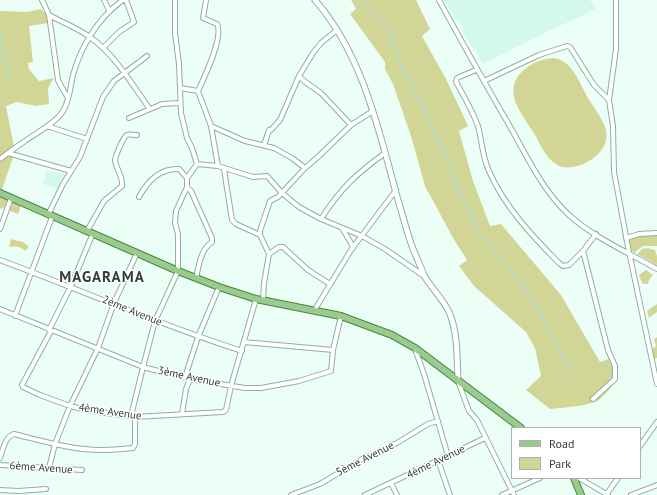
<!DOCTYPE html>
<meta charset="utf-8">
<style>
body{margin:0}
#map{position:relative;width:657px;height:495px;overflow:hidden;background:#ecfff7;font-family:"PT Sans",sans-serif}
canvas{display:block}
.legend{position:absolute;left:511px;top:427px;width:130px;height:52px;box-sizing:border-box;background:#fff;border:1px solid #adb2b0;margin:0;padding:5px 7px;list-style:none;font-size:12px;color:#323e39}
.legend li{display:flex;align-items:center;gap:8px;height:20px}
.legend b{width:20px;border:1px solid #adb2b0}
</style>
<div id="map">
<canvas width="657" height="495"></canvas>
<ul class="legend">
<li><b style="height:5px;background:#99cb8f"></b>Road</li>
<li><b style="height:11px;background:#d1d696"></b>Park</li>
</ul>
</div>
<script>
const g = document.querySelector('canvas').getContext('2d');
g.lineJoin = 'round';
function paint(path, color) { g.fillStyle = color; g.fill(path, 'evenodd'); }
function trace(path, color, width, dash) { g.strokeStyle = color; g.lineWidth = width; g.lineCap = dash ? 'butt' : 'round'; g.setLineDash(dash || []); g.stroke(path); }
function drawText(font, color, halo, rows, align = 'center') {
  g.font = font + ' "PT Sans",sans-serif'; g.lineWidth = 3; g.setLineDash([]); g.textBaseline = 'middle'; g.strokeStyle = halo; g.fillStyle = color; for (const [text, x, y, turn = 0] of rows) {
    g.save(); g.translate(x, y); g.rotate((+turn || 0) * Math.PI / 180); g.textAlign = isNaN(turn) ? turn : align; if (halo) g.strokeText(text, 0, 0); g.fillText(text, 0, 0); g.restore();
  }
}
paint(new Path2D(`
 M444 0H590L596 9 532 39 483 64 478 56V53L475 49 472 48 462 31 463 28 460 23H458Z
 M47 170 68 176 60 189 43 184Z`), '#d2f9e9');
paint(new Path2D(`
 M351 0H416L430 29 422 36 446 79 468 126 459 131 473 181 490 226 501 224 561 295 600 362 609 359C616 373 617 384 604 395 602 397 599 400 597 401 585 406 563 408 550 409L526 390 541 376 535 348 526 332 474 286 459 266 467 260 453 238 425 186 411 136 393 84 385 69V62L350 14 356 9Z
 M41 9 47 16 48 23 29 26 33 62 28 63 29 69 39 81 54 78 48 88 49 104 36 106 17 102 6 106 15 152 1 192 0 191V11L27 12Z
 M554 58C572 60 580 84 588 98 594 107 601 117 605 127 613 147 591 164 573 167 567 168 561 168 556 164 546 158 540 144 535 135 529 125 516 108 514 97 509 74 534 59 554 58Z
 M0 196 9 200 5 206 2 209 0 208Z
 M13 202 21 205 18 214 10 211 9 209 11 204Z
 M657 235V246H643L634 253 630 248 629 239 634 236Z
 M11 239 23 242 28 246V248L25 251C20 246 15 246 9 247Z
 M647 248 655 250 657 256V265L639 255H637L642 249Z
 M646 270 653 275 649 280 648 284H645L642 283 639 275Z
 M657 304V312L649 318 647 311Z
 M657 337V358L654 359 652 349 656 346 654 339Z`), '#d1d696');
trace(new Path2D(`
 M362 0 389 30 404 72 418 95 478 231 513 272 537 309 573 373
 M0 36 10 79`), '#9bddfa', 1);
const minor = new Path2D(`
 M42 0 49 15 58 80 61 86 68 98
 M104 0 109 10
 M175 0V33L179 64 181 113 187 138 192 148 197 164 218 166 253 177 267 176 282 193 299 207 321 219 362 236 385 249 424 276
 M206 0 203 18 217 24C224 37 204 78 198 91L211 126 218 166
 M439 0C463 44 487 87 512 130 528 159 544 192 569 215 593 237 629 253 657 269
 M616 0V49L609 100 613 126 614 172 628 247 657 384
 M49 15C62 22 77 28 90 37 115 55 132 84 149 108
 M103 48 119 32 134 22 126 0
 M476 70 457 78 456 82C463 94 473 113 478 126 482 141 482 156 489 171 504 206 532 236 559 263L563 266 569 265 583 251 596 234
 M299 76 304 81 321 93 351 125
 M484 81 539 55 567 46 570 47 594 85 609 100
 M180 88 198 91
 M129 118 162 104 180 103
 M47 126 87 139
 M211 126 245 141 274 148 292 158 305 168
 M264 145 269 130H271L280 120 299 76 313 53 321 43 337 30
 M8 153 71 171
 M0 159C8 153 16 147 25 141 36 133 56 123 63 111 70 100 70 87 73 75 81 46 98 18 123 0
 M224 169 232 220 236 224 260 235V231L270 201 278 197 305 168 319 156 351 125 373 111
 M139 197C147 182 160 168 179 169L187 178
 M48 215 63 184 80 157 103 97 114 81 147 56
 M321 219C340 189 356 174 385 153
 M342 228 351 243 353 248
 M0 229 11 198
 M87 231 104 201 122 186C123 177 117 170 115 161 115 157 123 137 127 135 129 134 134 135 137 135
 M260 235 269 254 264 283 263 300
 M626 238 639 234 657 233
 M583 251 608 350 615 366V379L593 399
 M269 254 279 247H283L308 270 330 284
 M0 260C81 290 160 325 242 351
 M196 278C199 266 200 250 212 242V238L191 191 187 187V178L197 164
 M0 309 143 367 190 379 245 388H261L299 381 331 371 333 350 341 316
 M314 311 351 250 396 190
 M15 316 52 217
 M49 330 71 286 93 233
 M51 331 22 385 23 387 40 395 70 406 91 411 135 417 223 412 226 410 231 386 256 299
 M244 342 333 350
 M415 349 424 374 448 456
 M185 377 198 337 219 287
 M458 381 469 411 477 420 514 495
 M182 414 186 389 190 379
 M131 416 143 367 155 321 178 271V234L175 223 176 211 187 187
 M640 446 657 422
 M0 458C3 449 5 437 14 434 43 441 72 450 102 450 112 450 123 449 133 448L135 444V417
 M438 460 450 495
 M0 465 82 470
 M49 468 55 444 70 406 98 348 114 303 137 253
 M579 478 608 495
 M391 483 397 495
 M0 490 19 491 46 489
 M291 495 320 484 362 459 397 443 428 424 438 421
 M365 495 485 438
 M502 495 540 478
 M606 495 618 478
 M631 495 657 485`);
const tertiary = new Path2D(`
 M315 0C363 55 379 131 398 200 403 216 407 233 413 249 417 258 421 268 425 277 432 289 443 299 449 312 458 332 457 359 458 381`);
const primary = new Path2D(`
 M0 193 178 271 219 287 256 299 341 316 392 335 415 348 521 428
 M574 478 581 495`);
trace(minor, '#91aea2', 6);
trace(tertiary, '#91aea2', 7);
trace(primary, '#498440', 8);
trace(minor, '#fff', 4);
trace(tertiary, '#fff', 5);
trace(primary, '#99cb8f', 6);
drawText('11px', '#323e39', '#fff', [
 ["2ème Avenue",132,311,22],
 ["3ème Avenue",189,377,12],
 ["4ème Avenue",110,412,8],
 ["5ème Avenue",365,459,-27],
 ["4ème Avenue",436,462,-26],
 ["6ème Avenue",41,468,4]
]);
g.letterSpacing = '1px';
drawText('bold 15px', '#323e39', '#fff', [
 ["MAGARAMA",102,278]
]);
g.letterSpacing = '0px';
</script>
